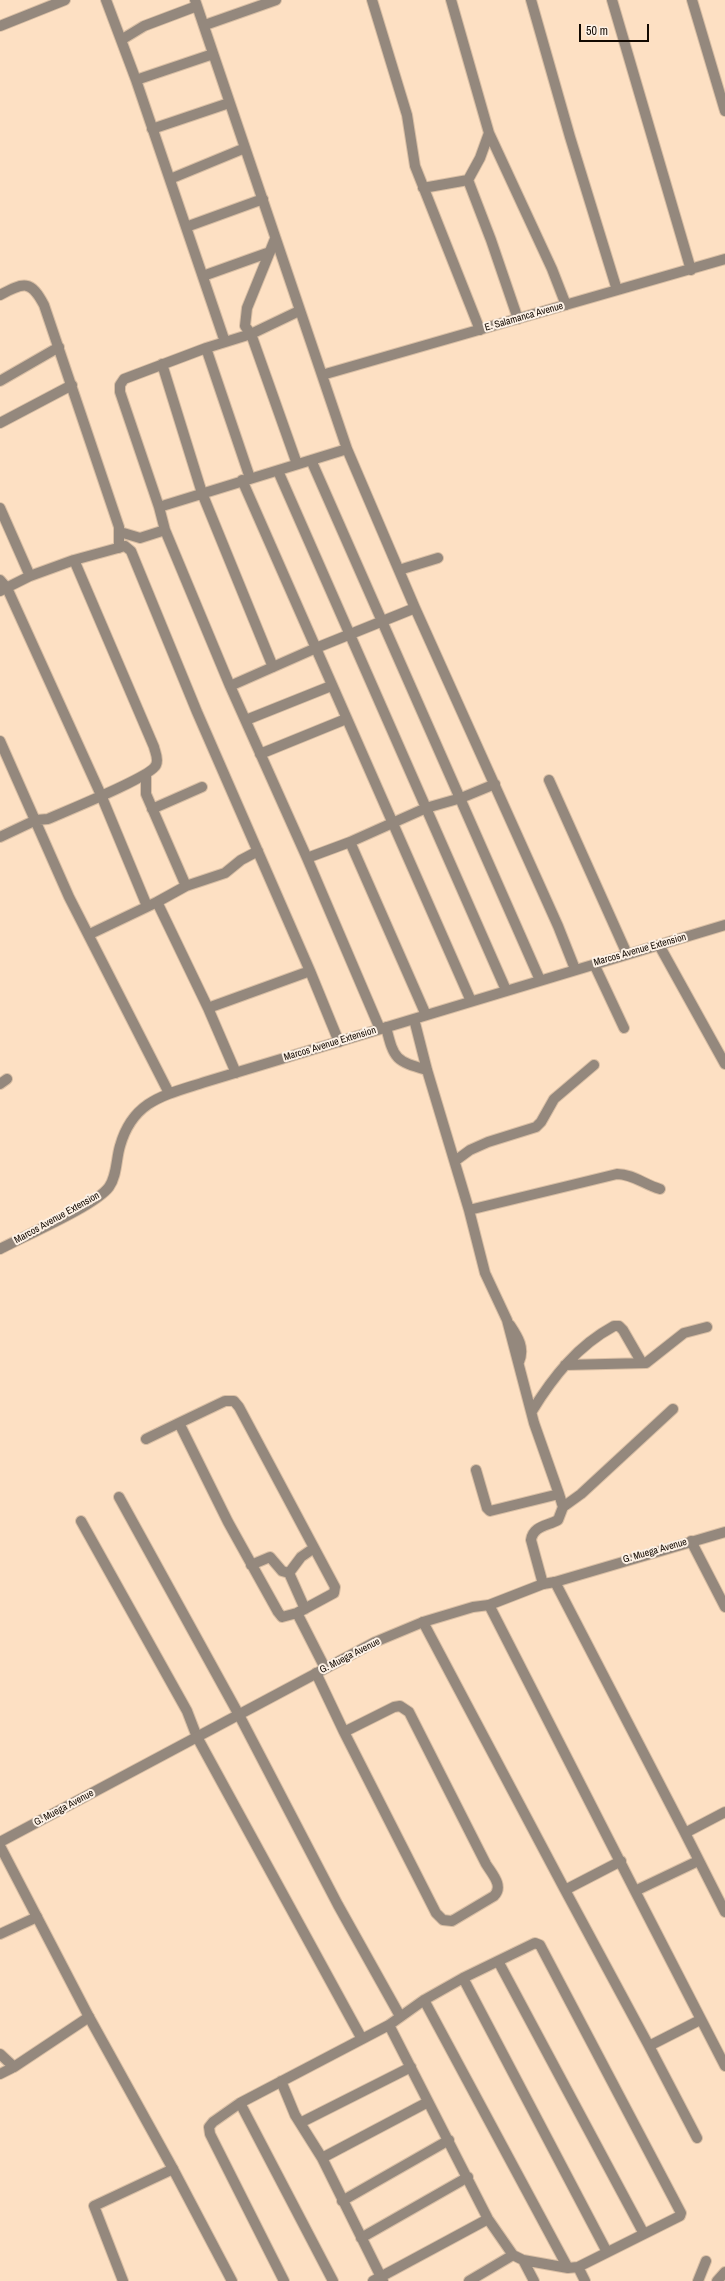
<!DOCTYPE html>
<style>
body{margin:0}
#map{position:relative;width:725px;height:2281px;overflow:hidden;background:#fde0c3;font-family:"Archivo Narrow",sans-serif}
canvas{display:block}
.scale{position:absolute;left:579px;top:24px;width:70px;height:18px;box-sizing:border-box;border:2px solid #130a02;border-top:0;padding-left:5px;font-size:12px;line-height:14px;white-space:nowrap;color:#130a02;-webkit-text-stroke:3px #fdf1e5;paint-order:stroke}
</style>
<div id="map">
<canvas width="725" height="2281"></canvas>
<div class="scale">50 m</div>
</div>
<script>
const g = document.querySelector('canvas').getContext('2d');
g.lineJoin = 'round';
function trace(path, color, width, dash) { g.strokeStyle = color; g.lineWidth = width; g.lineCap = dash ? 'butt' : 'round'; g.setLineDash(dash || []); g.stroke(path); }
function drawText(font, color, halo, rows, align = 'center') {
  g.font = font + ' "Archivo Narrow",sans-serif'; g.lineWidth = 4; g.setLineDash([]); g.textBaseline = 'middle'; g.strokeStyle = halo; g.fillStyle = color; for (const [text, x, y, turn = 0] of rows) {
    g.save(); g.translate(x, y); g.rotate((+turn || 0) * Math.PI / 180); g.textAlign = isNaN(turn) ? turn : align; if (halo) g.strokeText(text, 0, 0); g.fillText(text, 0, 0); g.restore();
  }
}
const minor = new Path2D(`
 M106 0 136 80 225 342
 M195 0 347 449 415 608 558 926 575 969
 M372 0 407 115 415 166 480 330
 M451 0 489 133 552 269 566 305
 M531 0 570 137 617 290
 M612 0 691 270
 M692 0 725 111
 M205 25 276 0
 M0 26 65 0
 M121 40 144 26 197 6
 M136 80 213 54
 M152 129 229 103
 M170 179 245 148
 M468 180 491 240 518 319
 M423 188 468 180 480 158 489 133
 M186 227 263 199
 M275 239 247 308 245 326 251 334 297 464
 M203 276 270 252
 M0 295C24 282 31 280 44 305L119 527V548
 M299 311 251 334 206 348 124 379 120 385V392L159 507 165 530 230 686 307 858 380 1029
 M206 348 250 478
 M162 364 202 493 273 667
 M322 375 725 259
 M0 381 59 347
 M0 423 72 385
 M311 460 540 980
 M278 471 506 990
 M242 480 471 1001
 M159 507 347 449
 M0 508 30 576
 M120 532 140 538 165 530
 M399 570 438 558
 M0 580 7 588 101 795 147 906
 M0 591 30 576 74 560 125 546 131 551 197 712 310 971 339 1042
 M230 686 316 648 415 608
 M246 720 331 686
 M0 741 69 897 169 1093
 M260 754 346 719
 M146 775V794L186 886 157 902
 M549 780 627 954
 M152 809 202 787
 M0 837 36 820 48 819C66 811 151 777 156 765 159 759 155 752 154 747L74 560
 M350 842 426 1015
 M307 858 350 842 426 808 461 798 495 784
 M186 886 225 873 241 860 258 851
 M90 934 157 902 208 1008 236 1073
 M659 945 725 1064
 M594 964 624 1028
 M208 1008 310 971
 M414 1019 427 1070 469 1210 485 1273 507 1320 534 1423 559 1494
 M386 1027C394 1060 396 1061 427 1070
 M0 1084 7 1079
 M455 1161 470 1150 488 1142 536 1127 541 1122 554 1099 594 1065
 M469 1210 617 1174C633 1174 645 1185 660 1189
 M0 1249C24 1236 95 1206 109 1187 117 1176 116 1159 120 1146 133 1100 165 1095 205 1082L725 925
 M510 1325C518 1337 525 1348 519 1362
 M565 1365 646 1363 684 1333 707 1327
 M532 1411C553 1377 577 1346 614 1326H619L623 1330 642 1363
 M146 1439 179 1423
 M476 1470 487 1508 490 1511 559 1494 563 1507 558 1520C547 1526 533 1526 531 1540L543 1584
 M119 1497 239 1715 338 1905 400 2016
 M563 1507 581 1494 673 1409
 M81 1521 187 1711 197 1737 362 2039
 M691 1541 725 1607
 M251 1565 270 1557 282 1571 289 1573 301 1557 314 1548
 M289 1573 305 1609
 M555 1582 685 1833 725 1812
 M489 1605 635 1891
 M297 1613 334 1593 335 1587 239 1407 234 1401H225L179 1423 228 1522 278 1612 282 1617 297 1613 325 1668
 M423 1622 565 1890 621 1861
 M316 1673 344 1732 436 1913 443 1920 452 1921 494 1896C504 1886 492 1874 486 1864L409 1712 400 1706 394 1707 344 1732
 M685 1833 725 1912
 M698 1861 635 1891 725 2066
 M565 1890 649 2046 700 2020
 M0 1934 37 1917
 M498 1961 644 2234
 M463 1978 607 2252
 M389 2025 488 2219 513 2255 523 2260
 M649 2046 697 2138
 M0 2054 14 2067 89 2017
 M0 2074 14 2067
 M281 2081 295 2115 322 2158 383 2281
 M240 2103 333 2281
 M300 2123 411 2067
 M322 2158 428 2102
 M342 2201 449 2140
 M361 2238 468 2177
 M578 2267 585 2281
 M123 2281 94 2206 173 2169
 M284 2281 210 2134 209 2127 213 2122 240 2103 389 2025 424 2000 463 1978 535 1943 540 1945 681 2213 680 2216 578 2267 568 2268 424 2000
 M373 2281 488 2219
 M469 2281 513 2255
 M534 2281 523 2260 568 2268
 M698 2281 706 2261
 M717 2281 725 2272`);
const tertiary = new Path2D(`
 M0 1842 375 1642 423 1622 473 1607 489 1605 543 1584 555 1582 725 1532
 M0 1846 89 2017 173 2169 232 2281`);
trace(minor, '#d8bea4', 12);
trace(tertiary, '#d8bea4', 12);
trace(minor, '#94887d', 10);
trace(tertiary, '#94887d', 10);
drawText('10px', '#130a02', '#fdf1e5', [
 ["E. Salamanca Avenue",524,317,-16],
 ["Marcos Avenue Extension",640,950,-16],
 ["Marcos Avenue Extension",330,1044,-17],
 ["Marcos Avenue Extension",57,1218,-29],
 ["G. Muega Avenue",655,1551,-16],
 ["G. Muega Avenue",350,1656,-27],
 ["G. Muega Avenue",64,1808,-28]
]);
</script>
